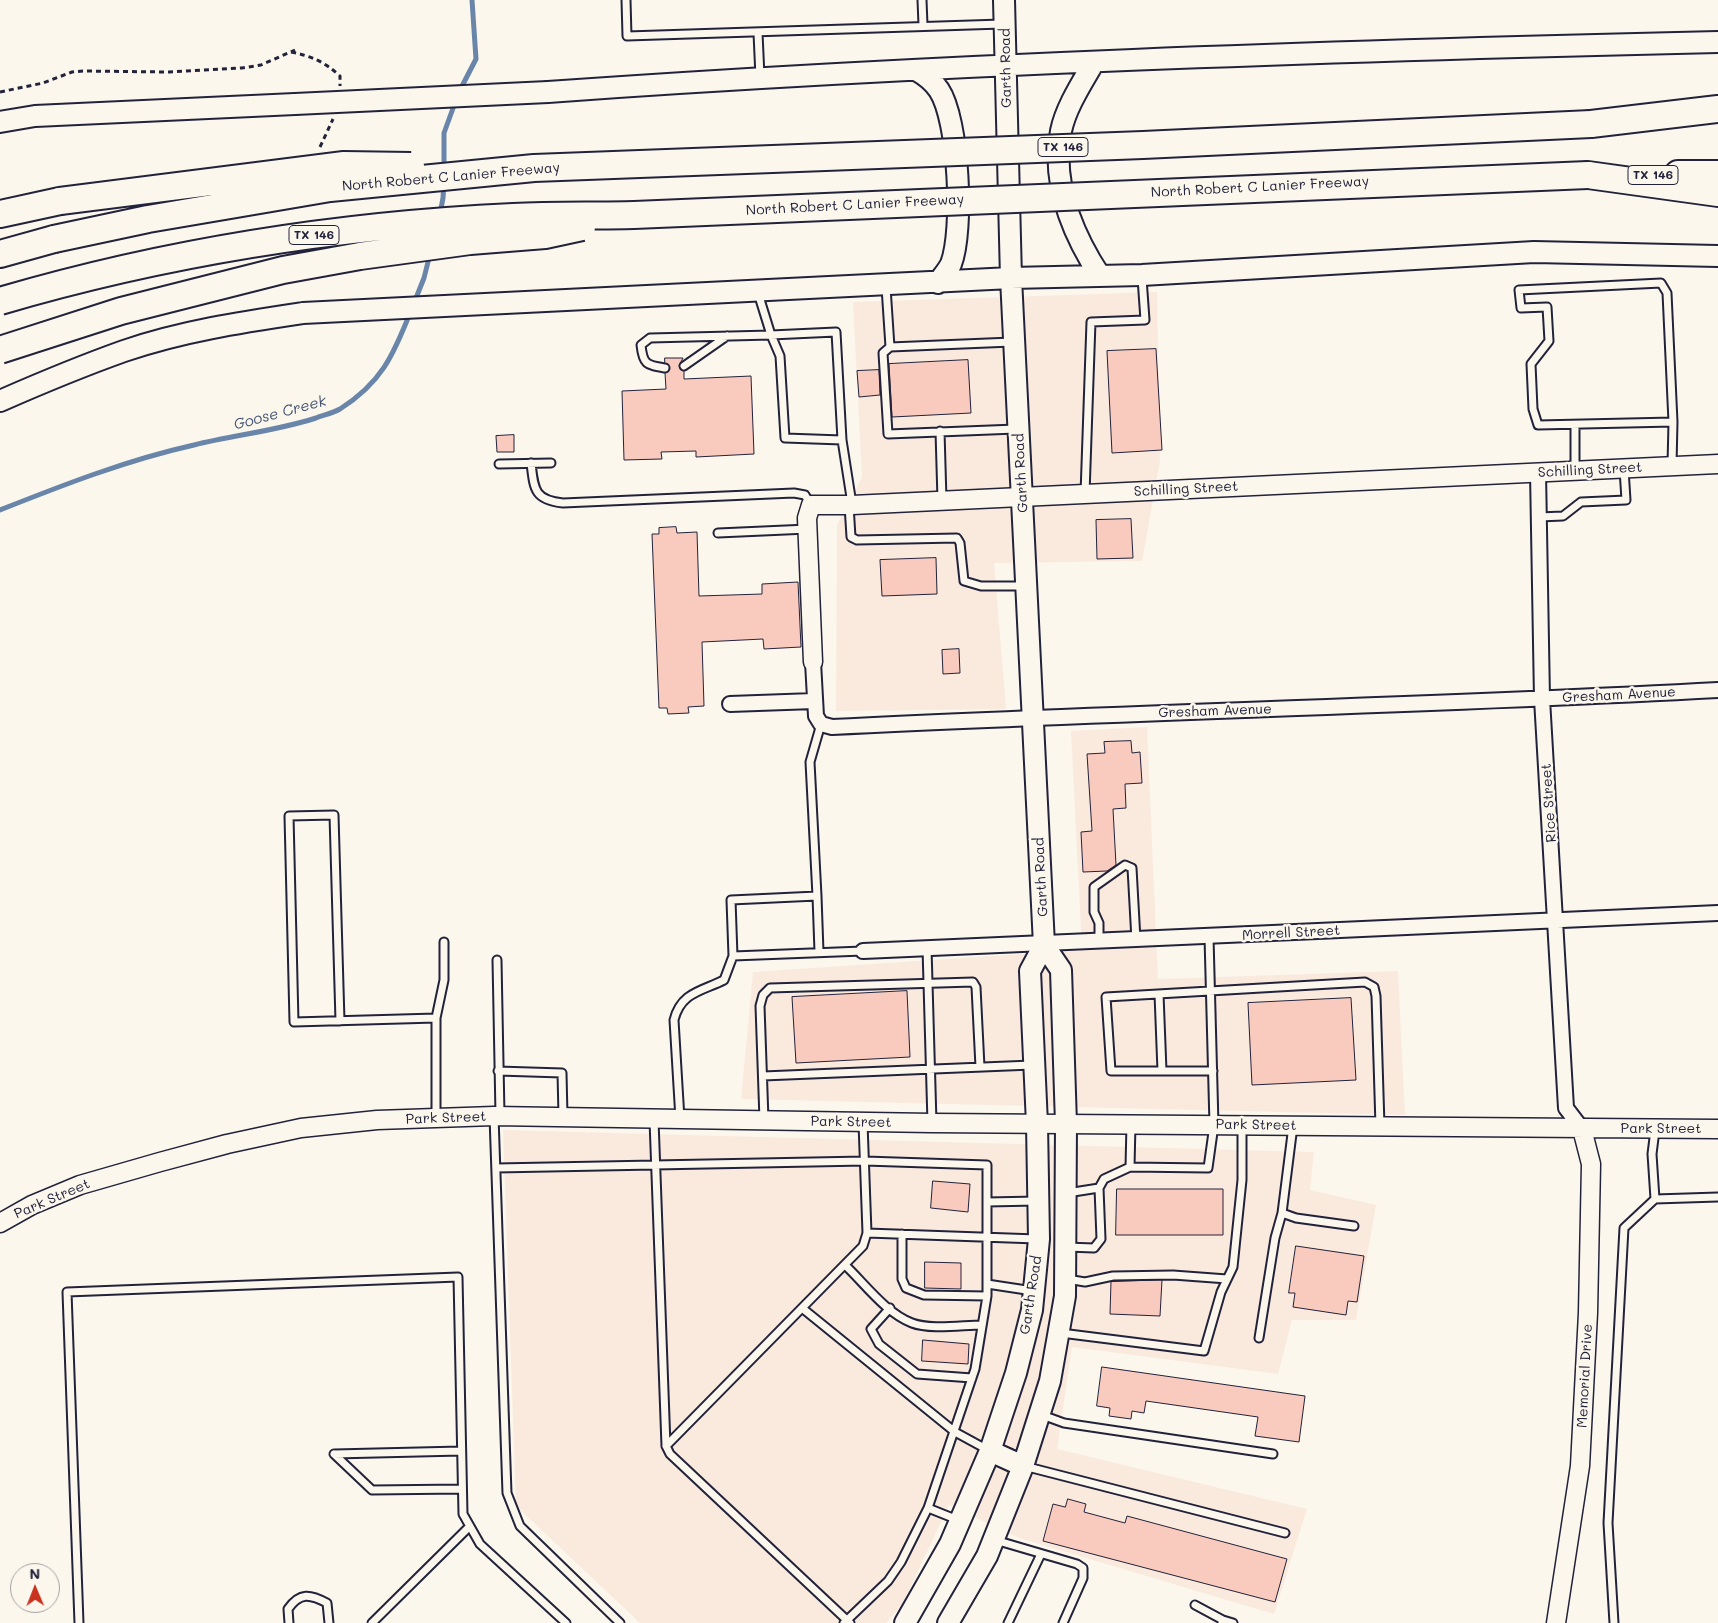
<!DOCTYPE html>
<style>
body{margin:0}
#map{position:relative;width:1718px;height:1623px;overflow:hidden;background:#fbf7ec;font-family:Mali,sans-serif}
canvas{display:block}
.north{position:absolute;left:10px;top:1563px;width:50px;height:50px;box-sizing:border-box;background:#fbf7ec;border:1px solid #a4a2a5;border-radius:50%;rotate:359deg;font-size:14px;font-weight:700;line-height:20px;text-align:center;color:#22223b}
.north::after{content:'';display:block;margin:auto;width:18px;height:22px;background:#c8321e;clip-path:polygon(50% 0,100% 100%,50% 72%,0 100%)}
</style>
<div id="map">
<canvas width="1718" height="1623"></canvas>
<div class="north">N</div>
</div>
<script>
const g = document.querySelector('canvas').getContext('2d');
g.lineJoin = 'round';
function paint(path, color) { g.fillStyle = color; g.fill(path, 'evenodd'); }
function trace(path, color, width, dash) { g.strokeStyle = color; g.lineWidth = width; g.lineCap = dash ? 'butt' : 'round'; g.setLineDash(dash || []); g.stroke(path); }
function drawText(font, color, halo, rows, align = 'center') {
  g.font = font + ' Mali,sans-serif'; g.lineWidth = 5; g.setLineDash([]); g.textBaseline = 'middle'; g.strokeStyle = halo; g.fillStyle = color; for (const [text, x, y, turn = 0] of rows) {
    g.save(); g.translate(x, y); g.rotate((+turn || 0) * Math.PI / 180); g.textAlign = isNaN(turn) ? turn : align; if (halo) g.strokeText(text, 0, 0); g.fillText(text, 0, 0); g.restore();
  }
}
paint(new Path2D(`
 M1157 292 1160 461 1142 561 994 563 1006 709 836 711 837 525 862 477 853 302Z
 M1147 727 1158 979 1398 971 1405 1115 741 1099 753 972 1082 950 1071 731Z
 M503 1130 1314 1152 1310 1190 1376 1205 1356 1320H1292L1278 1374 1072 1347 1057 1449 1307 1509 1274 1614 1019 1538 949 1505 902 1605 886 1623H640L516 1506Z`), '#faeade');
trace(new Path2D(`
 M459 92 476 59 472 0
 M444 170V133L456 100
 M440 214 443 198 444 183
 M414 303 424 278 430 254
 M0 510C63 485 127 460 194 445 234 435 276 431 316 418 324 415 333 413 340 409 381 383 393 356 410 313`), '#6986aa', 5);
const building = new Path2D(`
 M1156 349 1162 450 1112 453 1107 351Z
 M665 358H683L679 366 684 371V379L751 376 754 454 696 457V451L661 452 662 459 624 460 622 391 666 389 665 373 670 368 665 363Z
 M968 360 971 413 892 417 889 364Z
 M879 370 880 395 859 397 857 371Z
 M514 435V452H497L496 436Z
 M1131 519 1133 558 1097 559 1096 520Z
 M676 527 677 533 697 532 699 596 762 594V584L798 582 801 647 764 649 763 639 702 642 704 706 688 707 689 713 668 714 667 708H659L652 534H659V528Z
 M936 558 937 594 882 596 880 560Z
 M959 649 960 673 943 674 942 650Z
 M1131 741 1132 753 1140 752 1142 783 1125 784 1126 808 1113 809 1116 865 1107 871 1083 872 1081 832 1092 831 1087 754 1105 753 1104 742Z
 M907 991 910 1057 796 1063 792 997Z
 M1351 998 1356 1080 1252 1085 1248 1003Z
 M933 1181 970 1184 968 1212 931 1208Z
 M1117 1189H1223V1235H1116Z
 M1296 1246 1364 1256 1357 1302 1348 1301 1346 1315 1293 1307 1295 1293H1289Z
 M925 1262 961 1263V1289L925 1288Z
 M1162 1280 1160 1316 1110 1314 1111 1282Z
 M923 1340 969 1344 968 1364 922 1361Z
 M1102 1367 1305 1396 1299 1442 1255 1436 1258 1417 1146 1401 1144 1413 1132 1411 1131 1419 1109 1416 1110 1408 1097 1406Z
 M1068 1499 1086 1504 1084 1512 1125 1523 1127 1516 1287 1559 1275 1602 1043 1541 1053 1504 1065 1507Z`);
paint(building, '#f9cabe');
trace(building, '#22223b', 1);
const service = new Path2D(`
 M626 0 627 36 1002 24
 M922 0 923 25
 M758 33 760 77
 M1661 283 1667 293 1673 422 1538 425 1533 409 1531 364 1549 341 1547 307 1521 308 1519 290Z
 M886 287 890 347 883 353 888 434 1016 429
 M836 332 842 440 785 438 780 356 771 335Z
 M890 347 1012 342
 M684 366 727 336
 M665 368C647 365 643 365 641 345L650 338 771 335 758 293
 M1575 425V470
 M940 431 942 500
 M842 440 852 504
 M531 463C534 489 534 500 563 503L794 493 805 495 811 505
 M499 464 551 463
 M1672 465 1673 422
 M1085 494 1091 322 1145 320 1142 278
 M849 505 851 537 857 540 957 538 960 543 964 581 981 586H1024
 M1539 517 1563 516 1581 502 1626 500 1624 469
 M718 533 808 529
 M817 896 810 762 821 724
 M1099 942V923L1094 912V887L1125 865 1132 868 1136 940
 M927 948 932 1123
 M819 952 817 896 731 900 733 956 863 951
 M497 960 500 1115
 M1159 994 1162 1071
 M340 1021 334 815 289 816 294 1022 436 1018
 M498 1071 562 1073 563 1116
 M1213 1071H1111L1106 997 1365 982 1374 987 1376 996 1380 1126
 M763 1076 1032 1065
 M494 1116 507 1493 520 1526 620 1623
 M436 1118V1018L444 980V942
 M680 1119 674 1020C681 992 702 991 724 980L733 956
 M654 1120 666 1446 670 1454 850 1623
 M764 1120 760 1006 763 995 770 988 973 982 976 987 980 1067
 M1293 1126 1282 1213 1296 1218 1354 1226
 M1655 1130 1652 1154 1655 1199 1718 1197
 M1130 1167 1131 1124
 M496 1168 865 1161 987 1165V1296L975 1369 928 1508 901 1562 888 1581 844 1623
 M1067 1193 1099 1188 1104 1179 1130 1167 1208 1168 1214 1125 1209 937
 M987 1202 1037 1201
 M867 1233 1037 1239
 M902 1234V1279L906 1288 924 1295 987 1296
 M1066 1247 1094 1248 1101 1239 1099 1188
 M845 1265C865 1284 886 1313 912 1323 930 1330 963 1325 982 1325
 M1067 1279 1085 1282 1113 1276 1173 1275 1227 1279
 M987 1284 1033 1291
 M802 1308 955 1432 988 1450
 M890 1308 871 1329 879 1344 917 1374 972 1378
 M1061 1333 1204 1351 1221 1292 1233 1267 1242 1180V1127
 M1259 1338 1275 1238 1282 1213
 M1042 1415 1064 1423 1273 1454
 M666 1446 863 1246 867 1233 863 1123
 M334 1454 372 1490 462 1489
 M334 1454 461 1451
 M1024 1466 1285 1533
 M928 1508 958 1520
 M995 1540 1077 1564 1083 1568V1578L1063 1623
 M1195 1605 1223 1620 1222 1623
 M1223 1620 1233 1623
 M79 1623 67 1292 458 1277 463 1514 480 1544 566 1623
 M289 1623 288 1609C300 1592 310 1594 327 1603L329 1623
 M372 1623 469 1527
 M1008 1623 1041 1554
 M1614 1623 1608 1523 1624 1228 1655 1199`);
const minor = new Path2D(`
 M1538 472 1542 699 1566 1108 1582 1129
 M813 662 816 716 821 724 832 727C1127 712 1423 706 1718 690
 M730 704 814 701
 M863 951C1148 941 1433 924 1718 913`);
const tertiary = new Path2D(`
 M813 662 807 518 811 505H852L1718 464
 M0 1223 32 1205 80 1185 160 1162 227 1144 301 1128 377 1120 494 1116 932 1123 1718 1129
 M1556 1623 1580 1466 1588 1313 1591 1164 1582 1129`);
const secondary = new Path2D(`
 M1094 62C1082 83 1066 107 1061 131 1051 183 1072 233 1100 276
 M916 70C925 75 933 81 939 90 959 120 964 230 951 264 948 270 942 277 938 283
 M548 92C938 64 1328 51 1718 42
 M0 122 35 116 295 104
 M0 401C41 383 82 366 124 351 182 331 243 322 303 313L1011 278 1142 275 1534 252 1718 256
 M990 1451 1023 1466
 M905 1623 950 1544 990 1451 1016 1373 1032 1310 1039 1239 1037 1124 1030 971 1044 945 1011 278 1004 0
 M948 1623 987 1556 1023 1466 1050 1381 1065 1296 1066 1124 1061 970 1044 945`);
const motorway = new Path2D(`
 M1591 124 1718 109
 M1678 174H1718
 M1588 175 1718 193
 M0 214 60 201
 M0 254 54 239`);
trace(service, '#22223b', 11);
trace(minor, '#22223b', 18);
trace(tertiary, '#22223b', 21);
trace(secondary, '#22223b', 24);
trace(motorway, '#22223b', 30);
trace(new Path2D(`
 M291 52C311 56 325 62 340 76V86
 M0 92 43 83 72 72 83 71 169 72 242 68 261 65 295 50
 M320 147 333 119`), '#22223b', 3, [5, 4]);
trace(service, '#fbf7ec', 7);
trace(minor, '#fbf7ec', 14);
trace(tertiary, '#fbf7ec', 18);
trace(secondary, '#fbf7ec', 20);
trace(motorway, '#fbf7ec', 26);
const secondaryBridge = new Path2D(`
 M295 104 548 92`);
const motorwayBridge = new Path2D(`
 M60 201 344 165 411 166
 M54 239 148 219 330 188 534 168 1143 145 1591 124
 M0 301C167 252 340 225 513 217 553 215 594 216 634 215L1588 175
 M0 350 121 311 283 270 360 256 470 241 545 235 582 227`);
trace(secondaryBridge, '#22223b', 24, []);
trace(motorwayBridge, '#22223b', 30, []);
trace(secondaryBridge, '#fbf7ec', 20);
trace(motorwayBridge, '#fbf7ec', 26);
for (const [x, y, w] of [
 [1063,147,50],
 [1653,175,50],
 [314,235,50]
]) { const box = new Path2D(); box.roundRect(x - w / 2, y - 9.5, w, 19, 4); g.fillStyle = '#fbf7ec'; g.fill(box); trace(box, '#22223b', 1); }
drawText('bold 12px', '#22223b', null, [
 ["TX 146",1063,147],
 ["TX 146",1653,175],
 ["TX 146",314,235]
]);
drawText('14px', '#22223b', '#fbf7ec', [
 ["Garth Road",1006,68,-91],
 ["North Robert C Lanier Freeway",451,177,-5],
 ["North Robert C Lanier Freeway",1260,187,-3],
 ["North Robert C Lanier Freeway",855,205,-3],
 ["Schilling Street",1590,470,-3],
 ["Garth Road",1021,473,-93],
 ["Schilling Street",1186,489,-3],
 ["Gresham Avenue",1619,695,-3],
 ["Gresham Avenue",1215,711,-2],
 ["Rice Street",1549,803,-94],
 ["Garth Road",1041,877,-93],
 ["Morrell Street",1291,933,-3],
 ["Park Street",446,1118,-2],
 ["Park Street",851,1122,1],
 ["Park Street",1256,1125,1],
 ["Park Street",1661,1129],
 ["Park Street",52,1199,-23],
 ["Garth Road",1031,1295,-81],
 ["Memorial Drive",1585,1376,-87]
]);
drawText('italic 15px', '#455472', '#fbf7ec', [
 ["Goose Creek",280,413,-15]
]);
</script>
